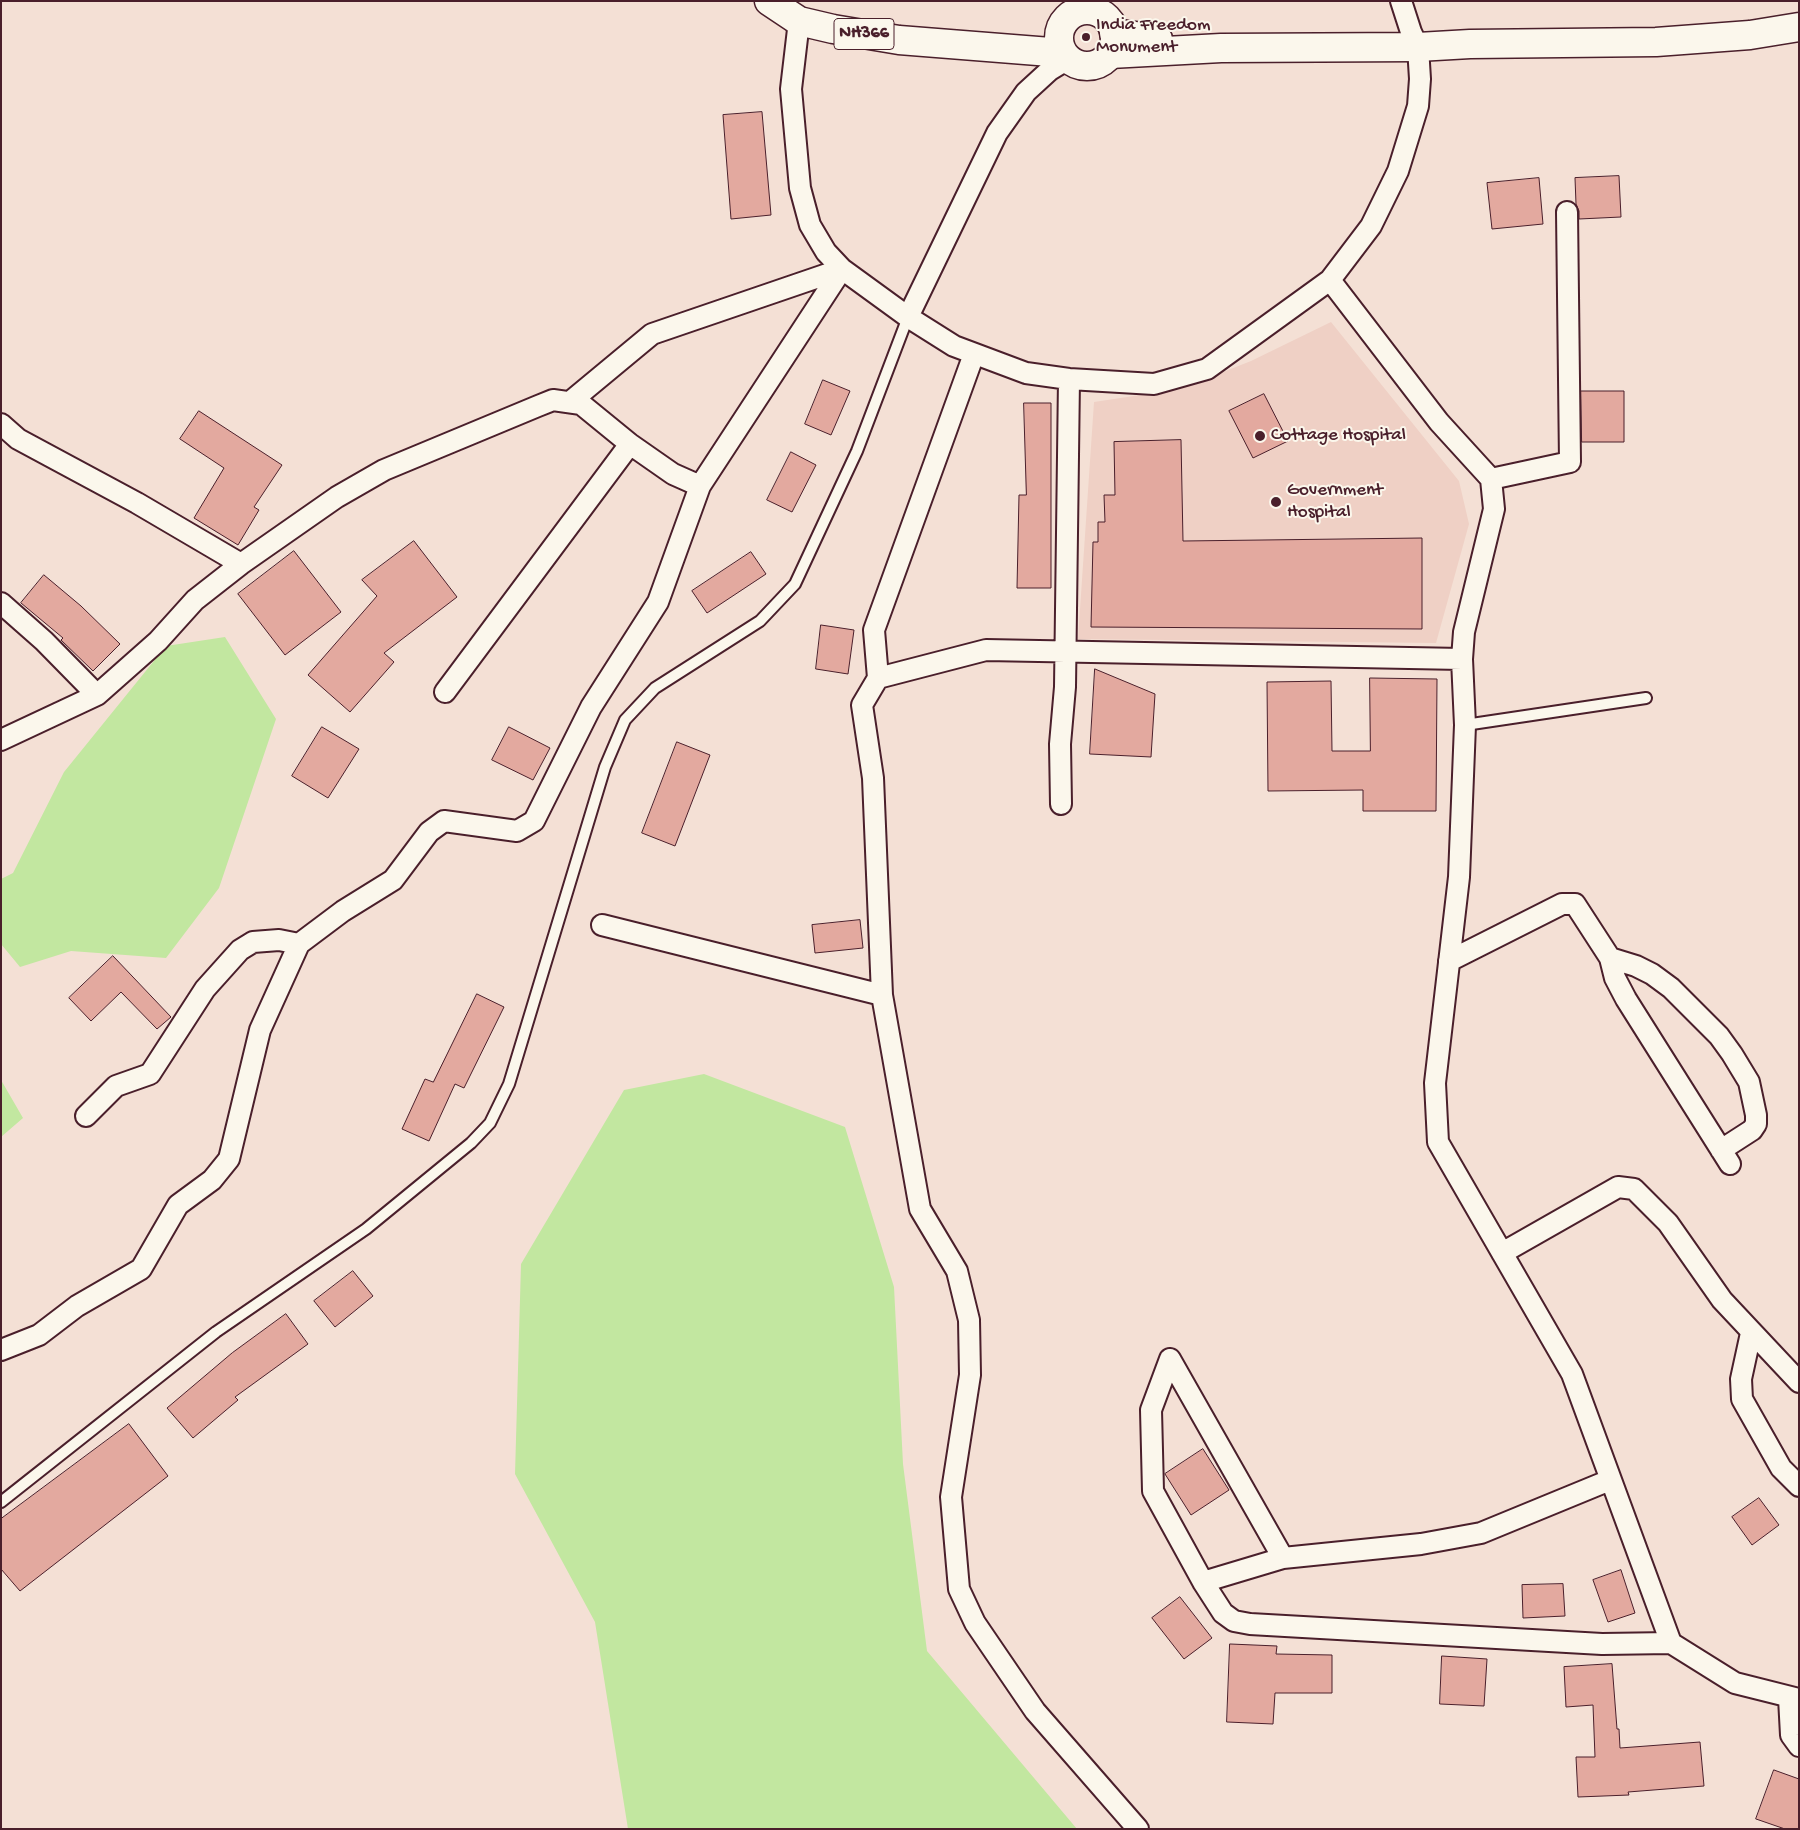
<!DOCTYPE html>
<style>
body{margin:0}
#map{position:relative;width:1800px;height:1830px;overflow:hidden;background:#f4e0d5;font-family:"Gochi Hand",sans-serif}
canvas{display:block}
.frame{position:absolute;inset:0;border:2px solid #4a1f2b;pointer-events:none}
</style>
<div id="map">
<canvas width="1800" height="1830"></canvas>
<div class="frame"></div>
</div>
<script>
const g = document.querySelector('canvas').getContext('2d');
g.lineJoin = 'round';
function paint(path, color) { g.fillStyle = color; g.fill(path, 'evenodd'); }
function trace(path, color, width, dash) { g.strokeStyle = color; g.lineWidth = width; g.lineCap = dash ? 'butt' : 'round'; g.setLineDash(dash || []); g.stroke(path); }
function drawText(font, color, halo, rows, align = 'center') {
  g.font = font + ' "Gochi Hand",sans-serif'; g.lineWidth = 4; g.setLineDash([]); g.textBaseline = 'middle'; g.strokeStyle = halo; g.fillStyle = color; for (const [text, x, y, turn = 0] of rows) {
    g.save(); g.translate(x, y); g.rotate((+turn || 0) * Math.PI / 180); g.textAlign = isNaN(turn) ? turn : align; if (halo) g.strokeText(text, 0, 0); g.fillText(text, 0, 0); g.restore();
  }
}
paint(new Path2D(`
 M1331 322 1459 481 1469 524 1436 643 1078 639 1094 402 1180 389 1251 361Z`), '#efd0c5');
paint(new Path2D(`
 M225 637 276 719 219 888 166 958 71 951 20 967 1 944V879L13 873 64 772 166 646Z
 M704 1074 845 1127 894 1287 903 1464 927 1651 1077 1829H628L595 1622 515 1474 521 1264 624 1090Z
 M1 1080 23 1118 1 1137Z`), '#c2e7a0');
const building = new Path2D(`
 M762 112 771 215 731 219 723 115Z
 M1619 176 1621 217 1579 219V211L1576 204 1575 178Z
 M1539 178 1543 224 1492 229 1487 183Z
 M823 380 850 391 831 435 805 424Z
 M1581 391H1624V442H1582Z
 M1264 394 1288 441 1253 458 1229 411Z
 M1024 403H1051V588H1017L1019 495H1026Z
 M199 411 282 465 254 507 259 510 238 545 194 518 224 468 180 439Z
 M1181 440 1183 541 1422 538V629L1091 627 1093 542H1098V522H1105L1104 495H1115L1114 442Z
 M791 452 816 465 792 512 767 500Z
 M414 541 457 597 384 653 394 662 350 712 308 675 377 596 362 580Z
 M294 551 341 612 285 655 238 594Z
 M751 552 766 574 707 613 692 591Z
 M44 575 81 606 120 644 93 671 61 640 63 638 21 603Z
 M821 625 854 630 848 674 816 669Z
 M1095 669 1155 694 1151 757 1090 754Z
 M1370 678 1437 679 1436 811H1363V790L1268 791 1267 682 1331 681 1332 751H1370Z
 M322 727 359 749 328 798 292 776Z
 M509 727 550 748 533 780 492 760Z
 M677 742 710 755 675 846 642 833Z
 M860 920 863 948 815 953 812 925Z
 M113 956 171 1017 157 1029 121 992 91 1021 69 998Z
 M477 994 504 1007 464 1088 455 1084 429 1141 402 1129 425 1079 433 1082Z
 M353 1271 373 1296 335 1327 314 1301Z
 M286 1314 308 1344 235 1397 238 1400 193 1438 167 1408 232 1353Z
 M129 1424 168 1476 20 1591 1 1569V1519Z
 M1203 1449 1229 1490 1191 1515 1165 1474Z
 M1759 1498 1779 1525 1752 1545 1732 1517Z
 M1621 1570 1635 1613 1608 1622 1593 1580Z
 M1563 1584 1565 1616 1523 1618 1522 1585Z
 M1180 1597 1212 1638 1184 1659 1152 1618Z
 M1230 1644 1277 1646 1276 1654 1332 1655V1693H1275L1273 1724 1227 1722Z
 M1442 1656 1487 1659 1484 1706 1440 1704Z
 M1612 1664 1617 1729H1619L1620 1748 1700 1742 1704 1786 1628 1792 1629 1795 1578 1797 1576 1757H1595L1593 1705 1566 1707 1564 1667Z
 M1774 1770 1799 1779V1829H1785L1756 1819Z`);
paint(building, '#e3a99f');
trace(building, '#4a1f2b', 1);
const service = new Path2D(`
 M1465 725 1646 698
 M1 1502 216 1332 366 1229 471 1143 490 1123 509 1084 605 767 625 720 655 688 760 621 795 584 857 451 908 317`);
const minor = new Path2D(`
 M799 21 791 89 800 188 810 225 826 252 842 269 908 317 954 346 1026 373 1069 379 1154 384 1207 369 1330 280 1371 226 1398 171 1418 106 1420 79 1418 47 1411 32 1401 1
 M1330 280 1439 422 1491 479 1494 509 1464 632 1462 659 1465 725 1459 877 1435 1083 1438 1142 1572 1374 1671 1643 1735 1683 1799 1699
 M908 317 997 133 1026 92 1050 70 1068 59
 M570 402 652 334 842 269
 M1 424 18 439 137 503 241 564
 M1491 479 1570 462 1567 212
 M1 603 44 641 97 695
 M878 678 874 630 974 354
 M445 692 630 444
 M1 740 97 695 158 641 195 600 241 564 337 497 384 470 538 406 553 400 581 404 630 444 673 474 700 486
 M1061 804 1060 744 1065 687 1069 379
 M602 925 882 995
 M1610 958 1615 978 1626 999 1730 1164
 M1449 961 1562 904H1575L1610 958 1636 966 1652 974 1671 988 1719 1036 1732 1054 1749 1082 1756 1115V1124L1752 1130 1721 1150
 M86 1116 116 1086 150 1074 205 989 240 950 253 942 279 940 299 944
 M1502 1253 1618 1187 1634 1189 1668 1223 1722 1300 1799 1382
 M1751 1333 1741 1379 1742 1399 1781 1468 1799 1486
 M1 1350 39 1335 77 1306 141 1269 178 1205 212 1180 229 1159 260 1030 299 944 343 911 393 880 429 832 444 821 517 831 534 821 591 707 658 602 700 486 842 269
 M1170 1359 1151 1410 1153 1491 1203 1582 1223 1613 1234 1621 1250 1624 1602 1644 1671 1643
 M1170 1359 1283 1558
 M1203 1582 1283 1558 1421 1544 1481 1533 1610 1480
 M1789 1698 1791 1735 1799 1746
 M1138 1829 1035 1711 975 1623 959 1589 951 1497 970 1375 969 1320 957 1271 920 1209 882 995 873 778 862 705 878 678 986 650 1462 659`);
const primary = new Path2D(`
 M1114 33 1158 39
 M1110 54 1221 48 1418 47 1470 44 1656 42 1750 35 1799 27`);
const trunk = new Path2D(`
 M769 1 799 21 833 29 899 40 1063 53
 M1059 38a28 28 0 1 1 56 0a28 28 0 1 1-56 0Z`);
trace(service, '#4a1f2b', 14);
trace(minor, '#4a1f2b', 24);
trace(primary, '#4a1f2b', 31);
trace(trunk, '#4a1f2b', 31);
trace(service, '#fbf7ec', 10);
trace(minor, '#fbf7ec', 20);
trace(primary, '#fbf7ec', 28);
trace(trunk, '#fbf7ec', 28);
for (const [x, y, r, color] of [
 [1086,37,5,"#4a1f2b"],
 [1260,436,6,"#4a1f2b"],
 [1276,502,6,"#4a1f2b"]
]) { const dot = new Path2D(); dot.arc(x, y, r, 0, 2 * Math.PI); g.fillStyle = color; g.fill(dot); trace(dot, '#fbf7ec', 2); }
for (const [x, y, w] of [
 [864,34,60]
]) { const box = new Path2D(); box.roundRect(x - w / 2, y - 15.5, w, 31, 4); g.fillStyle = '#fbf7ec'; g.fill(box); trace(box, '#4a1f2b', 1); }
drawText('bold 18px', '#4a1f2b', null, [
 ["NH366",864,34]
]);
drawText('19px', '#4a1f2b', '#fbf7ec', [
 ["India Freedom",1096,26],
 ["Monument",1096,48],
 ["Cottage Hospital",1271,436],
 ["Government",1287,491],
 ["Hospital",1287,513]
], 'left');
</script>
